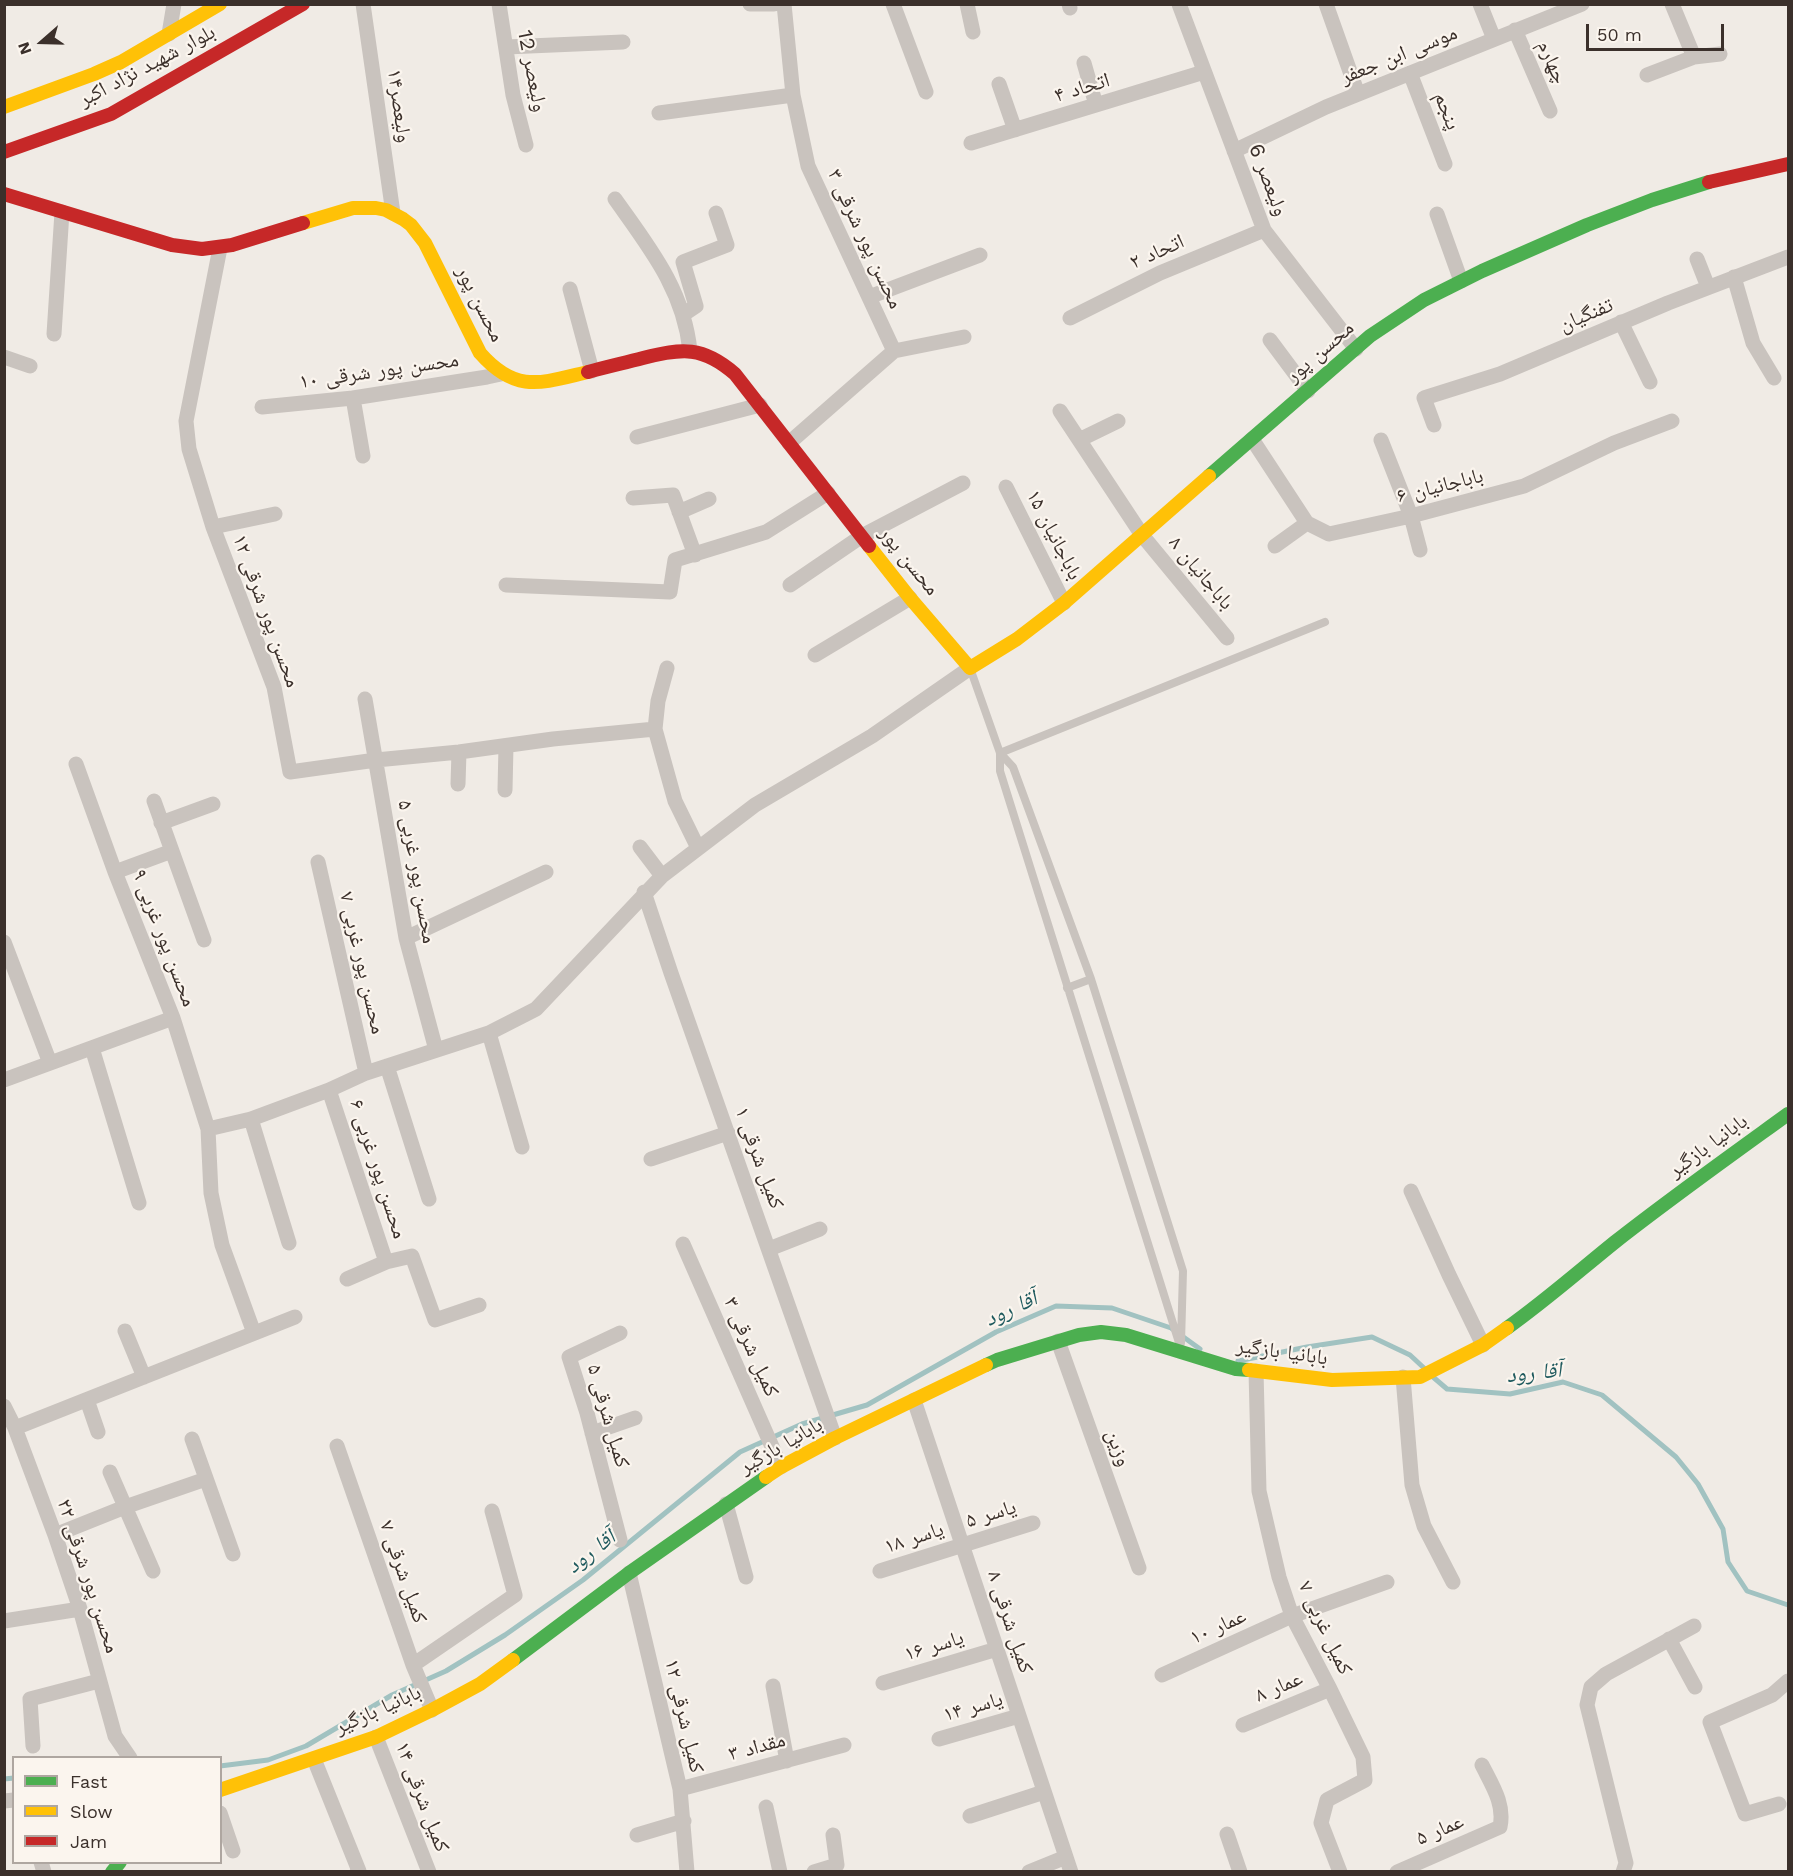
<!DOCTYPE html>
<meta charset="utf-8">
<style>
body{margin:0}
#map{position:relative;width:1793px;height:1876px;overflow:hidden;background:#f0ebe5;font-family:"Work Sans",sans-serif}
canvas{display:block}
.frame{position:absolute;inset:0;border:6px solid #3b302b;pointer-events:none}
.legend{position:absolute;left:12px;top:1756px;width:210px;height:108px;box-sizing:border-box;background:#fbf5ee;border:2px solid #aea6a0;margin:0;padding:8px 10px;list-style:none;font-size:18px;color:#3b302b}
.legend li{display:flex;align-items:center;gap:12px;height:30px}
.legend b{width:30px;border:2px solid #aea6a0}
.north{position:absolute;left:12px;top:12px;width:60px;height:60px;-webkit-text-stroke:4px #fbf5ee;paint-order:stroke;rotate:250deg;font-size:16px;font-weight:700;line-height:24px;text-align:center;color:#3b302b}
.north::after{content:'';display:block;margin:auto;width:21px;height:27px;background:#3b302b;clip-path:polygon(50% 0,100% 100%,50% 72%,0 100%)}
.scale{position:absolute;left:1586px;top:24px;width:138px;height:27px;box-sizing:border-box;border:3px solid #3b302b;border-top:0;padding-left:8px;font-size:18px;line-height:21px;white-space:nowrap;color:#3b302b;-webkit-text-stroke:4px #fbf5ee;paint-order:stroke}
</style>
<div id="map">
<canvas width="1793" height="1876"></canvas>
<div class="frame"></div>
<ul class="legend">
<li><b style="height:8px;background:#4caf50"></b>Fast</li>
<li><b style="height:8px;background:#ffc107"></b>Slow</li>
<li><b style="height:8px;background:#c62828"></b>Jam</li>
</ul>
<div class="north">N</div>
<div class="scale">50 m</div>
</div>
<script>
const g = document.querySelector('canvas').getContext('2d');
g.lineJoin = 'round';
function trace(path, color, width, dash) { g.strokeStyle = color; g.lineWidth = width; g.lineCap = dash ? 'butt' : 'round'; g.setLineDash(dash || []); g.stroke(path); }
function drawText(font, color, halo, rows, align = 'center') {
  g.font = font + ' "Work Sans","Noto Naskh Arabic",sans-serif'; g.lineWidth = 4.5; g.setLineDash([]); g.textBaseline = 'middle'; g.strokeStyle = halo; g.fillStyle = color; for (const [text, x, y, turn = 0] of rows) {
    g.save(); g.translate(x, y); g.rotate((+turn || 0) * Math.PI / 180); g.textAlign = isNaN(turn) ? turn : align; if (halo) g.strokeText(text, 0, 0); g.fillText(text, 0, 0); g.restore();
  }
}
trace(new Path2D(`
 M1238 1361 1307 1347 1372 1337 1410 1355 1424 1368
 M1433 1377 1447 1389 1510 1394 1563 1382 1602 1395 1676 1457 1698 1484 1723 1529 1728 1562 1747 1591 1788 1605
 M220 1766 268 1760 306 1746 392 1695 446 1671 505 1635 583 1580 740 1452 802 1424 867 1405 996 1332 1056 1306 1112 1308 1171 1328 1200 1349
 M4 1779 14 1778`), '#a1c2c1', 5);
trace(new Path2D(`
 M970 668 1000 753V771L1181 1349
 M1000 753 1013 767 1091 979 1183 1271 1181 1343
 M1000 753 1325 622
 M1067 988 1091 979`), '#c9c3be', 8);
trace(new Path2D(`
 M363 4 393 213
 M499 4 513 95 526 145
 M750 4H774
 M784 4 793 95 808 166 894 351 789 443
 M893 4 926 92
 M967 4 973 32
 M1069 4 1070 8
 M1179 4 1264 230 1356 349
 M1326 4 1358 94
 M1480 4 1494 39
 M1515 30 1550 111
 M169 34 174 4
 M506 47 623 42
 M1694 57 1720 54
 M1084 63 1096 105
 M1410 73 1445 164
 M1647 75 1694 57 1672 4
 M999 84 1015 130
 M659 113 793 95
 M971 143 1204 72
 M1234 151 1326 107 1582 4
 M615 199C649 247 684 290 690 351
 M1437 214 1461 281
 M220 248 186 421 189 449 213 527 274 687 290 772 376 760 459 752 553 739 655 729
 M1697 259 1708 287
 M1734 277 1753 343 1774 378
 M570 289 592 371
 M869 297 980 255
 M684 314 696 306 683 262 727 245 716 213
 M1070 318 1160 273 1264 230
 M1621 322 1650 382
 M54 334 62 212
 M1270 340 1308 391
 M894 351 964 337
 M4 357 30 366
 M353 398 363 456
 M262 407 353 398 487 377 501 374
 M1060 411 1142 535 1227 638
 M1434 425 1424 398 1500 374 1668 303 1788 257
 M637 437 760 405
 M1252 439 1307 523 1329 534 1411 516 1524 486 1614 443 1672 421
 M1079 440 1118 421
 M1381 440 1411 516 1420 550
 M1006 487 1064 603
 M633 498 673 495 695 555
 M679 512 709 499
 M213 527 275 514
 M1275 546 1307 523
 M506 585 670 592 675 560 766 532 828 493
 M790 585 862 536 963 483
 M815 655 910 598
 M667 668 658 701 655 729 675 801 698 848
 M365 699 406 938 436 1050
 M76 764 115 872 173 1018 208 1129 211 1193 222 1245 254 1333
 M458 784 459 752
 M505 790 506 746
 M154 801 204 940
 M161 823 213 804
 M640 847 662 876
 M318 862 366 1073
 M115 872 172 851
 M644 892 671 973 835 1438
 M406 938 546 872
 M4 942 50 1063
 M489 1033 522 1147
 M92 1048 139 1203
 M387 1066 429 1199
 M4 1080 173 1018
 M329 1090 386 1262
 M251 1119 289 1243
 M208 1129 251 1119 329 1090 366 1073 489 1033 536 1009 662 876 755 805 872 736 970 668
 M651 1159 728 1133
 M1411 1191 1449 1275 1483 1345
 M683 1244 781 1467
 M769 1249 820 1229
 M347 1279 386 1262 412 1256 435 1320 479 1305
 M125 1331 144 1377
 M620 1333 569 1357 587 1413 620 1540
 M1058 1341 1139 1568
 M1256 1371 1259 1491 1279 1577 1292 1616 1330 1689 1363 1757 1365 1780 1327 1800 1321 1823 1340 1872
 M1403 1377 1412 1485 1424 1526 1453 1582
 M87 1400 98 1432
 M914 1400 1071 1872
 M4 1406 15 1428 55 1535 80 1609 115 1736 130 1758
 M15 1428 295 1317
 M592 1433 635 1418
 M192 1439 233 1554
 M337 1446 413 1665 432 1710
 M110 1472 153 1571
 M726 1504 746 1577
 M55 1535 125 1507 206 1479
 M880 1571 1033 1523
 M629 1573 680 1789 687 1872
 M4 1621 80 1609
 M1669 1639 1695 1687
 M413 1665 515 1595 492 1511
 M1162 1675 1292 1616 1387 1582
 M883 1683 997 1649
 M773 1686 787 1761
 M1243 1725 1330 1689
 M376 1737 429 1872
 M939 1739 1019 1716
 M33 1746 30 1699 99 1681
 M314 1759 359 1871 357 1872
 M680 1789 844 1745
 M4 1801 14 1800
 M1779 1804 1745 1814 1710 1722 1772 1695 1788 1681
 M766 1807 780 1872
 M220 1813 233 1851
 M970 1816 1044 1792
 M1227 1834 1240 1872
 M637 1835 684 1821
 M41 1862 44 1872
 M814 1872 837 1865 833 1835
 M1029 1872 1066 1857
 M1397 1872 1500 1827C1505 1804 1492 1785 1482 1765
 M1623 1872 1626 1863 1587 1705 1591 1687 1606 1674 1694 1626`), '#c9c3be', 15);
trace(new Path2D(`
 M1209 476 1370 336 1424 300 1482 271 1587 225 1652 200 1709 182
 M1507 1328C1545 1301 1579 1271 1615 1242 1671 1198 1730 1156 1788 1114
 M986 1365 997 1360 1079 1335 1101 1332 1126 1335 1236 1369 1249 1370
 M513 1660 629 1573 766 1477
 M112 1872 120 1862`), '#4caf50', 14);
trace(new Path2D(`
 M4 107 94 74 121 62 220 4
 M303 223 353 208H376L386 210 403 219 411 225 425 243 480 353C516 394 541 383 588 372
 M869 546 910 598 970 668 1017 639 1064 603 1209 476
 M1249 1370 1332 1380 1420 1377 1483 1345 1507 1328
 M766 1477 781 1467 835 1438 986 1365
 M220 1790 376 1737 432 1710 480 1684 513 1660`), '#ffc107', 14);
trace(new Path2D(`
 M4 152 111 114 303 4
 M1709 182 1788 164
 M4 194 172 245 202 249 232 245 303 223
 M588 372C606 367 624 363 643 358 682 348 703 346 735 374L869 546`), '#c62828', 14);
drawText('21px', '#3b302b', '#fbf5ee', [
 ["موسی ابن جعفر",1399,55,-22],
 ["چهارم",1552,62,66],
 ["بلوار شهید نژاد اکبر",147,66,-28],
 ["ولیعصر 12",532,71,79],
 ["اتحاد ۴",1082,88,-17],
 ["ولیعصر۱۴",399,106,82],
 ["پنجم",1447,111,69],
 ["ولیعصر 6",1268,180,69],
 ["محسن پور شرقی ۳",865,239,65],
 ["اتحاد ۲",1157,252,-24],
 ["محسن پور",480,304,63],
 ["تفنگیان",1586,315,-23],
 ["محسن پور",1320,352,-41],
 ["محسن پور شرقی ۱۰",379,371,-8],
 ["باباجانیان ۶",1440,486,-14],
 ["باباجانیان ۱۵",1054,535,63],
 ["محسن پور",909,561,51],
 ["باباجانیان ۸",1201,573,50],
 ["محسن پور شرقی ۱۲",266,611,70],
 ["محسن پور غربی ۵",417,872,80],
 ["محسن پور غربی ۹",164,938,69],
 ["محسن پور غربی ۷",362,963,77],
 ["بابانیا بازگیر",1708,1146,-36],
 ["کمیل شرقی ۱",759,1158,70],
 ["محسن پور غربی ۶",378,1169,72],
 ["کمیل شرقی ۳",751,1347,66],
 ["بابانیا بازگیر",1282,1352,8],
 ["کمیل شرقی ۵",608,1416,74],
 ["بابانیا بازگیر",781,1446,-30],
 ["وزین",1118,1448,70],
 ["یاسر ۵",991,1514,-17],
 ["یاسر ۱۸",914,1538,-18],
 ["کمیل شرقی ۷",403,1572,71],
 ["محسن پور شرقی ۲۲",88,1576,72],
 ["کمیل شرقی ۸",1010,1622,72],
 ["عمار ۱۰",1218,1627,-24],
 ["کمیل غربی ۷",1325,1628,65],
 ["یاسر ۱۶",934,1646,-17],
 ["عمار ۸",1279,1687,-23],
 ["یاسر ۱۴",973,1707,-16],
 ["بابانیا بازگیر",378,1710,-24],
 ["کمیل شرقی ۱۲",684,1716,77],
 ["مقداد ۳",757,1747,-15],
 ["کمیل شرقی ۱۴",422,1797,69],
 ["عمار ۵",1440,1830,-23]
]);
drawText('italic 22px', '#1f5a5e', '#fbf5ee', [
 ["آقا رود",1011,1309,-25],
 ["آقا رود",1534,1373,-6],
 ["آقا رود",591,1552,-38]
]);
</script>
